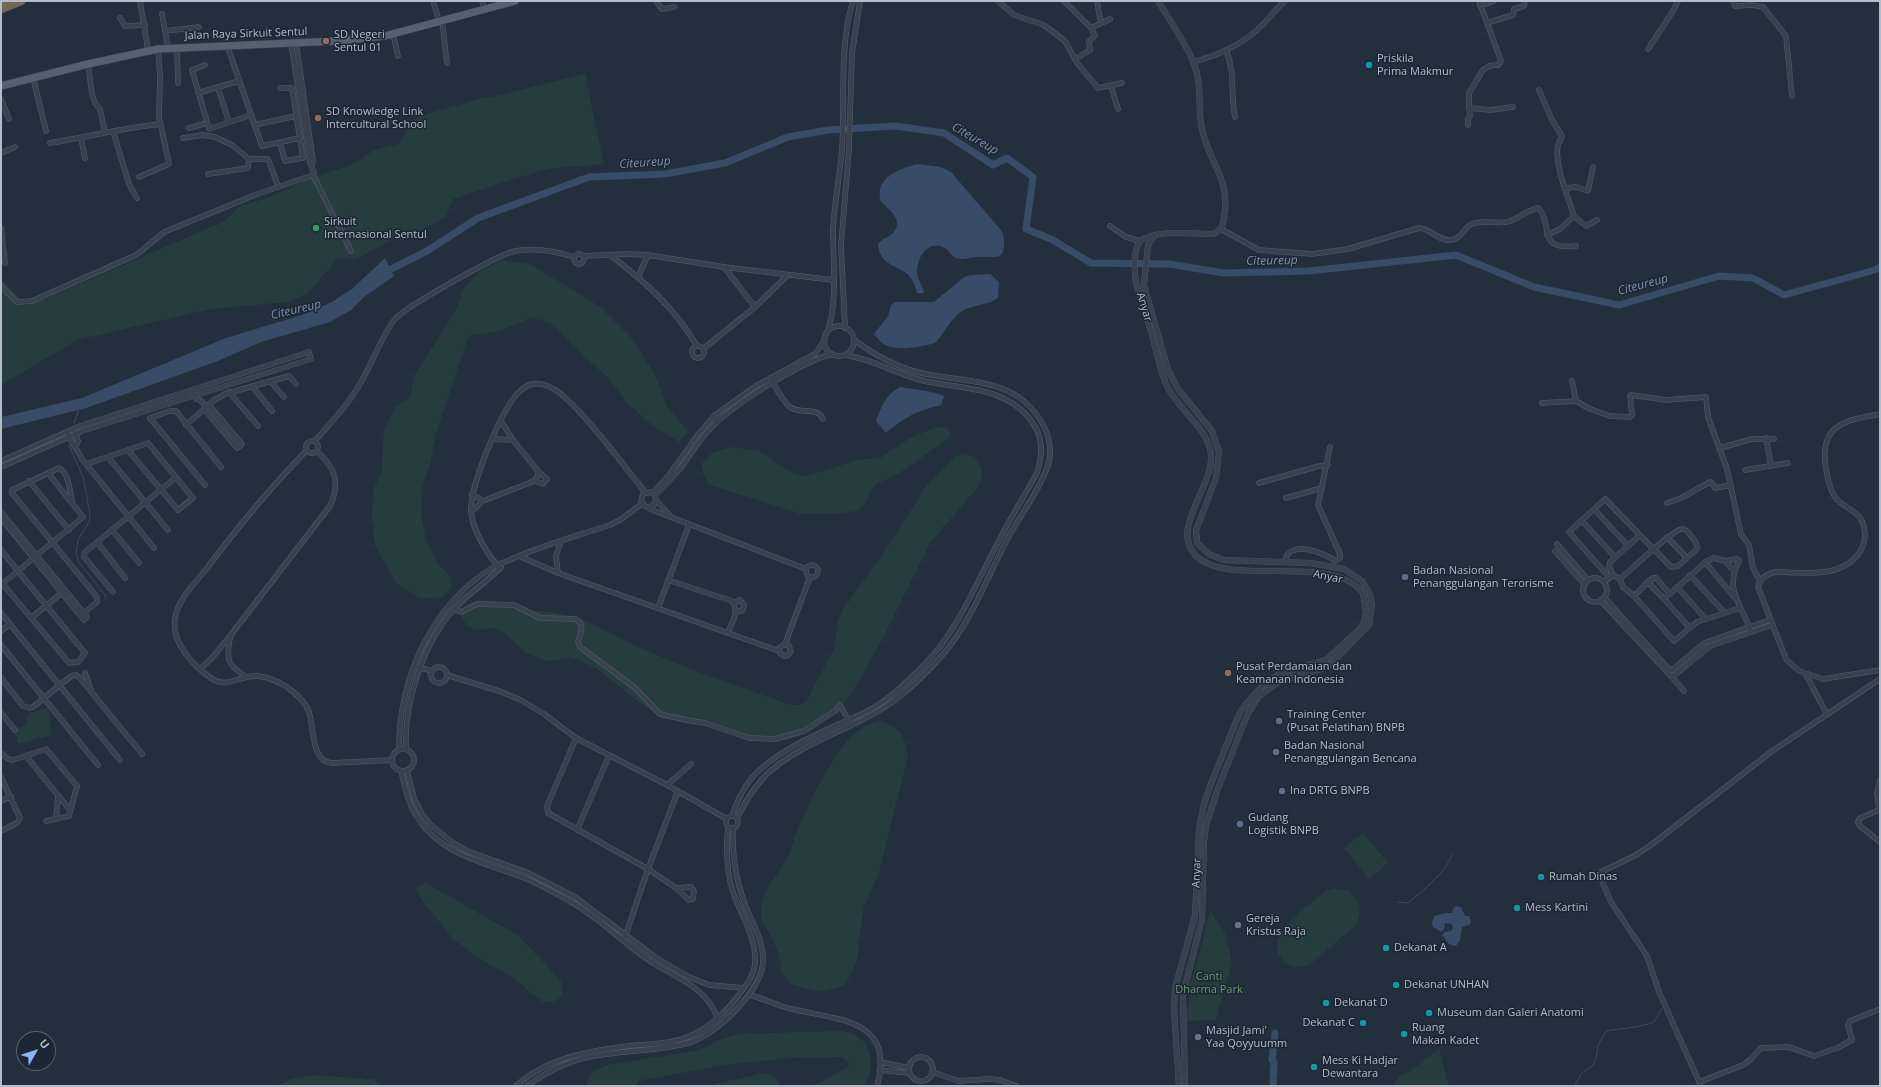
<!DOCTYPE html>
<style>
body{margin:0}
#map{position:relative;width:1881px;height:1087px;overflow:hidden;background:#242f3e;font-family:"Open Sans",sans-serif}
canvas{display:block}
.frame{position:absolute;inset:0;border:2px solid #b4bcc9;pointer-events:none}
.north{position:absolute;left:16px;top:1031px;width:40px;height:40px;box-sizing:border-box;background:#1d2633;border:1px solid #59626f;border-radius:50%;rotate:51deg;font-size:11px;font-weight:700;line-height:16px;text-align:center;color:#b4bcc9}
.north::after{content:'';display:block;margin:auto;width:14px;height:18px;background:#8ab4f8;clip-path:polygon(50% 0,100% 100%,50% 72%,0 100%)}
</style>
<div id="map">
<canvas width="1881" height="1087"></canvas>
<div class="frame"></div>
<div class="north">U</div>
</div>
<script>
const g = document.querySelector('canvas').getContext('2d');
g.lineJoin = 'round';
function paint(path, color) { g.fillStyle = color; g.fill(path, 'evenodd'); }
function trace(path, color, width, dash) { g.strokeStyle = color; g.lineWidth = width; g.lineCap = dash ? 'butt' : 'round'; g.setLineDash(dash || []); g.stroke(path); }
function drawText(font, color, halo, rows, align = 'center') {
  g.font = font + ' "Open Sans",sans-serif'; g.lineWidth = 3; g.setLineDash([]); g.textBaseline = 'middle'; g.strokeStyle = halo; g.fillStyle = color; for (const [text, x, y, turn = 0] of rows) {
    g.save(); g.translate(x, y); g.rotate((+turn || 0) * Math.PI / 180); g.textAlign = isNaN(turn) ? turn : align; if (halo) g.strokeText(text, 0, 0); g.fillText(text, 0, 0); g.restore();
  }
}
paint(new Path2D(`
 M585 74 604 164 545 169 453 199 446 217 401 241 397 236 356 260 338 258 309 292 289 302 210 309 77 340 1 385V278L20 299H45L225 221 240 206 268 198 306 180 354 164 374 150 398 144 417 117 478 99 501 95Z
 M501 260 530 264 599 306 634 341 655 375 667 406 688 431 679 442 655 427 627 403 608 378 572 345 554 325 531 317C510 328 493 335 469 335L436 433 431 461 421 492V514L426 540 437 563 450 576 452 588 443 597 420 598 397 584 375 546 372 519 373 490 382 472 384 430 395 408 410 396 414 376 456 310 463 290 479 272Z
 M936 427C944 427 948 427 951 435L947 440 898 474 876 484 870 492 867 501 862 507 855 511 839 514H801L711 485C704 478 702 473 702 463L712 453 732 447 759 451 794 474 801 476 811 475 857 460 880 458 912 437Z
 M966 453C981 461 986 471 978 487L930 543 883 638 853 691 840 709 811 729 798 736 781 741 755 740 713 728 674 720 653 712 639 702 596 668 579 660 567 658 550 661 538 659 525 652 501 630C483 623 474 640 461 616L462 610 469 604 480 600 518 604 531 610 575 616 638 647 688 668 790 705H799L807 700 835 647 837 623 843 609 881 557 927 485 955 456Z
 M48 708 52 735 18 744 15 731 25 725 29 713Z
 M878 722C900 724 905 737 908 757L879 872 863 910 857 960 848 980 842 986 820 992 790 984 782 972 778 952 771 936 761 921V905L766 891 788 857 800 823 816 789 836 756 850 737 866 725Z
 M1363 833 1388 863 1369 879 1344 848Z
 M426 883 519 936 561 981C566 997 559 1003 543 1002L513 978 474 955 452 938 418 895 416 889 418 886Z
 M1334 888 1349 891 1356 899 1360 908 1359 917 1356 925 1309 965C1300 968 1291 968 1284 961 1258 937 1311 904 1327 890Z
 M1210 910 1225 933 1232 963 1216 1020 1187 1021 1190 985 1201 948Z
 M833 1031 850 1032 864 1042 870 1054 871 1072 864 1086H812L848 1067 849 1063 843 1057 790 1058 724 1065 639 1081 635 1086H587L586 1083 592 1072 608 1065 700 1050 722 1039 739 1034Z
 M1439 1048 1448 1083 1450 1086H1393L1399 1076 1410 1072Z
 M764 1073 773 1076 782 1086H706Z
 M313 1075 373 1079 380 1086H276L292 1079Z`), '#263c3f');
paint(new Path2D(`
 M917 164 941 167 951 172 1000 229C1005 237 1005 243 1003 252 1002 254 1001 255 999 256 992 259 984 256 977 257 970 257 964 261 956 258 951 256 949 250 945 248 928 238 916 259 917 273 918 280 923 286 924 293H917C915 286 913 279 907 274 893 263 880 265 878 244 882 239 886 238 891 235 906 222 890 210 881 202 874 178 898 169 917 164Z
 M385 258 394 276 364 297 351 310 330 322 261 342 218 361 86 408 1 429V417L82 398 226 338 305 314 332 302 352 289Z
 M990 274 999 282 998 298C988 305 977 304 966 309 951 316 946 332 935 343 921 347 899 351 885 345 881 343 877 337 874 334L888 316 891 305 896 302H934L963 278 970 275Z
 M900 387C915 390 930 390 944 396L941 405C915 411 906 417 886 433L876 421C881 407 886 394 900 387Z
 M1457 906 1461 907 1465 916H1469L1471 922 1470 925 1462 927 1460 940 1456 946C1447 946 1446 939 1442 935L1445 932 1451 931 1453 928 1452 924 1445 923 1444 930 1440 932 1439 930 1433 927 1432 922 1435 916 1445 913H1452L1454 907Z`), '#394c67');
trace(new Path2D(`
 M74 423 79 409
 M69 445 83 477 90 514 89 522 78 540 76 553 78 561 105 595 106 599
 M1398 902 1408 903C1423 890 1445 874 1452 855
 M1575 1086 1581 1074 1593 1065 1596 1059 1598 1045 1606 1031C1622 1028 1639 1028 1654 1022L1662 1008`), '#394c67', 1);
trace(new Path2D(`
 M383 273 427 251 478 218 589 177 665 174 725 163 788 137 828 130 896 126 944 133 993 165 1007 158 1033 177 1026 229 1051 239 1091 263 1169 264 1224 273 1309 271 1456 255 1534 287 1619 305 1719 276 1753 278 1784 295 1875 270 1880 267
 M1273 1086 1274 1062 1272 1060 1275 1033`), '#394c67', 7);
const minor = new Path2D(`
 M140 1 148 50
 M433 1 439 21
 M482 1 484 9
 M656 1 662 9 674 7
 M998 1 1014 15 1044 25 1065 41 1077 63 1098 88 1122 83
 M1064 1 1091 28 1110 19
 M1097 1 1100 19
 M1479 1 1501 61 1498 65 1489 66 1483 70 1469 93V108L1491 110 1513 107
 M1733 1 1735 6 1752 5 1763 7 1786 36 1792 96
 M1480 6 1494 1
 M162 14 168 48
 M120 18 125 26 145 25
 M442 20 447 63
 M1487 23 1513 15 1514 9 1524 6 1525 1
 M165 31 199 27
 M393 34 398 56
 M296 43 313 161 312 165
 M227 45 262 146 300 138
 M177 48 178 83
 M1648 49 1673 11 1678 1
 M1226 50C1236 74 1230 93 1235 117
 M1075 59 1090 50 1089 41 1095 36 1091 28
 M1193 62C1216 56 1239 46 1257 30 1267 21 1275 10 1285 1
 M88 64 92 94 95 103 100 109 105 133
 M205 65 192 70 209 129 251 115
 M33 78 46 131
 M1111 86 1118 109
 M218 88 229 122
 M280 88H292L303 158 285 161 280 143
 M1539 90 1552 120 1562 136C1561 139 1559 142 1558 145 1554 164 1568 197 1574 216L1560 229 1547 235
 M198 93 239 81
 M1 99 9 119
 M254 125 296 116
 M1468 125V119L1470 116 1469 108
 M189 128 207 123
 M113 131 129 184 137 198
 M81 138 85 158
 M183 138 203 135 215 137 232 145 249 159H268L278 186
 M50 143C87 137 123 128 160 124
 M1 153 15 147
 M208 174 248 168 249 159
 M313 175 351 251
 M139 177 169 164 159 117 160 76 158 49
 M1565 188 1576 187 1588 191 1593 167
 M1574 216 1586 226 1597 220
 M1110 226 1126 237 1140 241
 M1 228 5 263
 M1221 229 1259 250 1312 254 1348 249 1419 228C1430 228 1438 241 1450 240 1462 239 1463 228 1472 224 1484 219 1498 225 1510 221 1520 218 1527 210 1538 208 1554 223 1535 251 1576 246
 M574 259a5 5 0 1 1 10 0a5 5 0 1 1-10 0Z
 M610 255C644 281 675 308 697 346
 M583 256 627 254 648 255 724 267 833 280
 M724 267 755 307
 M638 277 648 255
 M1 286 17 302 32 301 136 255 164 232 255 195 313 175 314 173 310 162 291 43
 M824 341a15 15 0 1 1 30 0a15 15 0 1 1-30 0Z
 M845 328 841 245 849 150 852 53 860 1
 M827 333C838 305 833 261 833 230 834 203 840 176 842 149 845 103 839 44 853 1
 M692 352a6 6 0 1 1 12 0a6 6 0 1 1-12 0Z
 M703 349 755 307 788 275
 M270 381 284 397
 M772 381C777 390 782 400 790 407 800 415 818 406 823 419
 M1572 381 1576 401
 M252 386 272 411
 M229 392 258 426
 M194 393 196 399 200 400 205 405V410L237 448 242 444 209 405H205
 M1542 403 1576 401 1590 409 1610 416 1630 417 1632 415 1630 396 1631 395 1666 400 1706 397 1708 417 1727 469 1741 534 1749 545 1753 568 1760 581
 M1880 414C1845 420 1818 425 1826 469 1828 479 1829 489 1835 497 1842 507 1857 510 1862 521 1866 531 1866 541 1861 550 1843 580 1804 572 1775 572 1767 574 1760 578 1758 587L1786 659 1799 671 1823 679 1880 670
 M186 425 213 401 225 394 289 376 296 384
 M75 433 78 441 76 446
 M68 435 82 459 154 548
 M1766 438 1771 465
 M492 439 513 440
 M306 447a6 6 0 1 1 12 0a6 6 0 1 1-12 0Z
 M315 441C331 422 349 404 361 382 372 364 383 332 396 318 408 306 498 254 515 251 535 247 555 251 574 257
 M1720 448 1752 439H1774
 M306 451C270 488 238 527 207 568 195 583 177 600 175 619 171 642 193 666 211 678 226 689 238 677 254 676 265 675 279 682 287 687 295 693 306 703 309 712 314 727 311 761 331 763L392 760
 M108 457 168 530
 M1 461 80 426 309 352 311 359 82 431 1 467
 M87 464 148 443 193 498 178 510 128 450
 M1745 470 1788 463
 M29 481 69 530
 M534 481 543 484 547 479 538 471
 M1259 483 1319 466 1328 465
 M205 485 150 418 170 411H176L221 467
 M653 493 669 475 697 436 715 415 756 386 815 354 825 340
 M472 494 483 501
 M655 495C664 485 675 476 682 466 692 453 700 438 712 427 735 403 801 362 832 354
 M1286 498 1322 488
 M656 500 671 517
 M72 501C70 492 69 472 59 468L12 490V493L97 597V602L84 613
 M1667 503 1681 498 1710 482 1712 483 1715 488 1731 485
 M648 507 654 505 656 500 655 495 651 492 643 494 641 501 645 506 655 511 806 569
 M1594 509 1628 546
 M1 512 87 617 84 620 1 518
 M471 512 483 501 534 481 538 476V471L513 440 501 421
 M1582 521 1615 557
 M112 530 139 563
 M1667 537 1687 558
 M97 542 125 578
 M1557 544 1588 580
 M1 550 85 653 78 662 69 663 1 582
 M1555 551 1584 584
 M519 556 558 573 779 651
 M1725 561 1734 571
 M1285 562C1287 539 1324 552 1335 561L1340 558V554L1318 505 1330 447
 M1705 562 1735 598
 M806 571a6 6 0 1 1 12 0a6 6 0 1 1-12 0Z
 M500 569C487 553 472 531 471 510 470 486 502 407 520 391 528 383 538 382 548 386 573 395 626 469 645 492
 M558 573 556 556 561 541
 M1613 575 1609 567 1610 562 1640 535
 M1690 575 1724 612
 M1609 577 1569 532 1605 499 1671 567 1678 566 1697 549C1698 544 1694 540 1691 536 1689 533 1685 529 1682 529 1675 528 1628 572 1620 579
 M1583 590a12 12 0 1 1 24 0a12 12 0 1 1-24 0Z
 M668 580 732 601C740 610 732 623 728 632
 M1604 582 1613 575 1620 579 1623 587 1634 596 1674 641 1697 622 1740 608
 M1648 582 1653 578H1656L1670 594
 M2 584 83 517 48 473
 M1677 587 1705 618
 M113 592 84 557 85 552 175 478
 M1634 596 1648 582 1664 599 1707 561 1714 558 1725 561 1737 559 1739 561C1724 590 1741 604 1750 629
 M1604 597 1668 668 1672 670 1704 643 1770 620
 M1664 599 1689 627
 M1600 600 1671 676 1675 675 1710 646 1772 625
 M734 603 740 600 744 605 743 610 736 612
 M658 608 689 525
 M454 609 461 612 477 604 514 605 540 618 576 619C586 626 580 633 578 642L580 647 634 687 660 714 686 720 705 723 749 738 775 739 804 731 835 711 840 705 848 719
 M1 613 120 760
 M31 618 64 591
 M1 631 10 624
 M230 638C226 660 227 665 247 677
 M785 644 789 646 791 651 788 655 784 656 780 653 779 648 785 644 810 577
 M1 645 98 765
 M414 666 432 671
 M431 675a8 8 0 1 1 16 0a8 8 0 1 1-16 0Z
 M200 669 212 658 230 636 330 506C341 482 335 468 317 451
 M85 673 91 690
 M447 675 499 691 521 700 544 714 576 738 667 785 727 819
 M1806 675 1827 714
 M1671 676 1684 691
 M1 678 23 706 29 708 33 707 71 676 76 675 80 678 142 754
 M1 713 15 730
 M576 738 547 806 548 813 648 869 676 888 689 900 693 899 694 891 691 887 676 888
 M392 760a11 11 0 1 1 22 0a11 11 0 1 1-22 0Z
 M399 749C399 677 432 604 495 566 500 563 506 562 512 559 543 545 577 536 610 525L620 520 643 503
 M406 749C404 702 423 643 455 608 469 593 487 582 501 567
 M1 753 8 759 13 760 46 749 77 786 69 816 46 821
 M26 756 70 810
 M401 771C405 787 408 803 417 817 441 855 483 862 522 877 540 884 556 894 573 903 601 919 623 943 650 961 675 977 708 988 717 1018
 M407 771 414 798 422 814 430 824 453 843 467 851 526 872 575 897 655 957 689 977 709 985 744 988
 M1 777 20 818 17 823 1 831
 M1880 780 1877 793 1879 810 1860 818 1858 822 1860 826 1880 842
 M667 785 691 764
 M1 801 11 796
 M732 816C736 804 741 793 748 783 771 751 829 729 864 713 887 702 907 682 925 664 960 628 977 580 1001 537 1012 515 1025 495 1037 473 1043 453 1044 437 1030 419 1004 386 961 389 924 381 896 374 873 359 845 355
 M726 822a6 6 0 1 1 12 0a6 6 0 1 1-12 0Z
 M737 818C745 802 753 788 766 775 802 740 862 728 903 694 921 678 938 662 952 643 975 612 989 573 1008 538 1019 517 1048 478 1050 456 1051 438 1043 421 1031 408 1004 377 954 382 917 372 895 366 872 353 854 340
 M56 819 58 796
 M577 830 609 756
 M625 937 648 869 678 791
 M749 995C764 998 777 1006 792 1009 838 1020 896 1019 877 1086
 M909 1069a12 12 0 1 1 24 0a12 12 0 1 1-24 0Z
 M880 1062 909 1068
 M879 1070 910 1073
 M932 1072 959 1081 988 1079 1000 1080 1017 1086
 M1699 1082 1743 1065 1750 1060 1761 1048 1789 1047 1814 1056 1837 1048 1852 1040 1848 1025 1850 1021 1880 1009
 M516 1086C549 1056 594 1050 637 1045 655 1044 674 1043 690 1036 709 1028 727 1011 739 995 746 985 754 976 755 964 757 938 741 915 733 892 726 870 726 848 728 826
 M527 1086C549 1070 574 1058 601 1055 631 1050 662 1051 691 1042 717 1034 762 990 763 962 764 940 751 922 744 902 735 877 732 853 733 828
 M1701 1086 1659 992 1647 956 1611 902 1602 881 1601 872 1636 855 1651 845 1771 752 1880 679`);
const tertiary = new Path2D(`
 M1158 1C1170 21 1184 40 1193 61 1202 82 1198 103 1201 124 1206 159 1232 179 1224 217 1223 225 1221 231 1213 234 1193 234 1157 229 1140 241 1133 251 1134 270 1136 282 1141 302 1149 322 1154 343 1158 357 1161 373 1167 386 1179 411 1207 426 1211 454 1214 487 1169 528 1196 556 1229 588 1332 552 1363 593L1366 612 1364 622 1359 630 1326 660 1279 674 1264 684 1246 704 1240 712 1210 786 1204 804 1199 829 1195 916 1175 988 1174 1008 1179 1086
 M1154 236 1148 245 1144 285 1168 370 1178 389 1212 431 1219 452 1216 478 1196 530 1197 543 1209 554 1223 560 1310 563 1344 569 1362 581 1370 594 1372 605 1369 625 1328 667 1280 681 1259 696 1248 713 1217 791 1206 826 1204 841 1202 919 1183 995 1185 1086`);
const primary = new Path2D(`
 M1 86 88 64 158 49 338 41 385 36 515 1`);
const motorway = new Path2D(`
 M1 2 4 1
 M1 9 21 1`);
trace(minor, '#565f6c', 5.5);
trace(tertiary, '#565f6c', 6);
trace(primary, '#414a57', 8);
trace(motorway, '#434c59', 9);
trace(minor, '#38414e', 4.5);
trace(tertiary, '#38414e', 5.5);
trace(primary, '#56606e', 7);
trace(motorway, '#746855', 8);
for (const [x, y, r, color] of [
 [326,41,4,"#8d6e63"],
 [1369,65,4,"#0f9aa8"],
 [318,118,4,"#8d6e63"],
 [316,228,4,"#2e9e5b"],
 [1405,577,4,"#5c6f8a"],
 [1228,673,4,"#8d6e63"],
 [1279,721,4,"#5c6f8a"],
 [1276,752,4,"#5c6f8a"],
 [1282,791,4,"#5c6f8a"],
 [1240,824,4,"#5c6f8a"],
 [1541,877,4,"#0f9aa8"],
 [1517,908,4,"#0f9aa8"],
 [1238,925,4,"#6b7280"],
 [1386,948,4,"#0f9aa8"],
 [1396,985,4,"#0f9aa8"],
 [1326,1003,4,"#0f9aa8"],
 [1429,1013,4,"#0f9aa8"],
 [1363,1023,4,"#0f9aa8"],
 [1404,1034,4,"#0f9aa8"],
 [1198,1037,4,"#6b7280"],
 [1314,1067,4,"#0f9aa8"]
]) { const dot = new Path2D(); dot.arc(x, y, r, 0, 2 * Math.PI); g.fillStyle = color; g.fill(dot); trace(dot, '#1d2633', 1.5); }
drawText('11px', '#b4bcc9', '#1d2633', [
 ["Jalan Raya Sirkuit Sentul",246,34,-2],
 ["Anyar",1144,307,73],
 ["Anyar",1328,577,12],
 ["Anyar",1197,873,-88]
]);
drawText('11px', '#b4bcc9', '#1d2633', [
 ["SD Negeri",334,35],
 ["Sentul 01",334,48],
 ["Priskila",1377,59],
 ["Prima Makmur",1377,72],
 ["SD Knowledge Link",326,112],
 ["Intercultural School",326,125],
 ["Sirkuit",324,222],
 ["Internasional Sentul",324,235],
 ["Badan Nasional",1413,571],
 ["Penanggulangan Terorisme",1413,584],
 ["Pusat Perdamaian dan",1236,667],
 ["Keamanan Indonesia",1236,680],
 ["Training Center",1287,715],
 ["(Pusat Pelatihan) BNPB",1287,728],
 ["Badan Nasional",1284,746],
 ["Penanggulangan Bencana",1284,759],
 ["Ina DRTG BNPB",1290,791],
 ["Gudang",1248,818],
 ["Logistik BNPB",1248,831],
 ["Rumah Dinas",1549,877],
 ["Mess Kartini",1525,908],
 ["Gereja",1246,919],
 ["Kristus Raja",1246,932],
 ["Dekanat A",1394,948],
 ["Dekanat UNHAN",1404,985],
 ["Dekanat D",1334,1003],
 ["Museum dan Galeri Anatomi",1437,1013],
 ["Dekanat C",1355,1023,"right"],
 ["Ruang",1412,1028],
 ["Makan Kadet",1412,1041],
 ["Masjid Jami'",1206,1031],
 ["Yaa Qoyyuumm",1206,1044],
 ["Mess Ki Hadjar",1322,1061],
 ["Dewantara",1322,1074]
], 'left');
drawText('11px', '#6b9a76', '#1d2633', [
 ["Canti",1209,977],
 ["Dharma Park",1209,990]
]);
drawText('italic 12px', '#7c92b1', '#1d2633', [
 ["Citeureup",975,139,30],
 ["Citeureup",645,163,-4],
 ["Citeureup",1272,261,-1],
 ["Citeureup",1643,285,-15],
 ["Citeureup",296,310,-13]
]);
</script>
